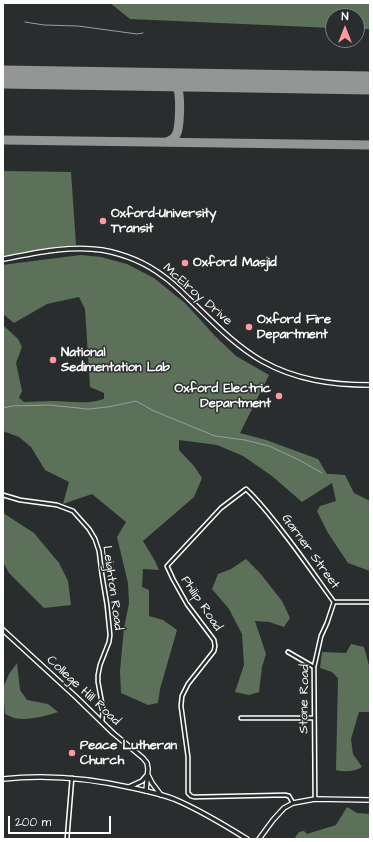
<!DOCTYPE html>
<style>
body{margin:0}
#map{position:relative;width:373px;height:842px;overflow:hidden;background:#2a2d2e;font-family:"Architects Daughter",sans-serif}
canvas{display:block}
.frame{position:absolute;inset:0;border:4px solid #fff;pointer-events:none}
.north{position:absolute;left:325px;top:8px;width:40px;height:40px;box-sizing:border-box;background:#2a2d2e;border:1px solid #7f8182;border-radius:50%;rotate:0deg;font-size:11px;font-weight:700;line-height:16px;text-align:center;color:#fff}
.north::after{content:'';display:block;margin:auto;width:14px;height:18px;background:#ff9aa2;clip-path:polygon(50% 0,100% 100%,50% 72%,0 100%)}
.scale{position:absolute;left:8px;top:816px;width:103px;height:18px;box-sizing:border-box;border:2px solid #fff;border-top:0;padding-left:5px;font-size:12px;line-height:14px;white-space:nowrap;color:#fff;-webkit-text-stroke:3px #2a2d2e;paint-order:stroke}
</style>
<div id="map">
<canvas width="373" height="842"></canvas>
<div class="frame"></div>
<div class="north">N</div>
<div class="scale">200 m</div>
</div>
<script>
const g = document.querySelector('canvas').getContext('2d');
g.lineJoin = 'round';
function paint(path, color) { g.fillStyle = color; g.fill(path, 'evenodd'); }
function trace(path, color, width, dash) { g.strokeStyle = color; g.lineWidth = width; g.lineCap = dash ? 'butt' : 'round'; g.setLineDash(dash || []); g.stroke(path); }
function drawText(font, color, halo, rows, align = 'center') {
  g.font = font + ' "Architects Daughter",sans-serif'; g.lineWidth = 3; g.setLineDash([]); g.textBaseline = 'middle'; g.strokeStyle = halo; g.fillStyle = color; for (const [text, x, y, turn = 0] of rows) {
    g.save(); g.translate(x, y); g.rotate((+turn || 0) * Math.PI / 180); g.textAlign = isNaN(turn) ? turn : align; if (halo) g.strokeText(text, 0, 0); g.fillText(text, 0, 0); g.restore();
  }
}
paint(new Path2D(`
 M110 3H370V29H357V16H333V28L130 19Z
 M3 171 71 172 76 245 61 246 3 256Z
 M81 255 101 257 127 264 154 278 186 304 215 336 236 356 269 375 240 433 266 440 318 459 327 474H332L345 475 354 493 370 501V571L348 563 328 533 317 511 320 506 336 501 332 483 302 502 272 476 243 456 217 445 179 440V450L194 466 202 478 194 497 143 541 155 561 159 570 143 569 142 587 149 590V616L163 620 177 630 160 689 158 703 148 705 121 693 120 671 124 628 129 603 128 583 117 537 126 522 92 494 63 504 69 482 45 470 31 447 19 437 3 431V325L18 339 22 347 16 363 22 391 19 398 24 402C33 402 42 401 52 401 70 401 87 405 104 399V393L90 387 85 309 79 297 47 304 14 323 3 314V265L17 263Z
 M3 513 34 533 59 563 68 581 71 605 44 608 9 573 3 562Z
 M246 559 260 573 282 601 290 618 284 627 269 622 255 621 266 654 262 667 259 692 249 695 235 692 244 665 242 634 229 609 212 589 218 574 231 569Z
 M351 644 364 647 370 669V712H359L351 739 353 754 362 767C354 772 344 772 336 770L338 678 332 672 320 668 322 652 346 653Z
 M17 663 20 690 27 700 48 704 58 712C45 716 28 721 14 718 11 717 8 715 5 714L3 688 9 674Z
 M347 807 357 813 370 814V839H294L299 832 304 831 307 834 336 825Z`), '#5d7059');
trace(new Path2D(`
 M25 22 44 25 78 26 137 34 143 33
 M3 408 12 406 49 405 88 409 108 407 136 401 154 411 215 436 245 440 269 446 299 460 322 473`), '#91a2a7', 1);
trace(new Path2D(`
 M162 80C167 80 171 81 174 84 177 87 179 91 179 95 180 103 180 129 176 135 174 139 170 141 166 142
 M3 140 370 145`), '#949696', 9);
trace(new Path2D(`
 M3 77 370 83`), '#949696', 23);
const minor = new Path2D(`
 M3 495 20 500 57 505 73 511 89 529 95 539 99 551 102 575 107 605 110 635 109 642 100 665 98 675V682L103 709 102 722
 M288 652 314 667
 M241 718H314
 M315 799 314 667 321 636 327 623 334 602
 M293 803 289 796 285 795 194 797 191 796 188 793V757L181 706 182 696 188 684 214 651 215 646 214 640 187 604 173 579 167 566 221 508 246 489C261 503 273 519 286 536 303 558 318 580 334 602H370
 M67 839 72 778`);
const tertiary = new Path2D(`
 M3 259C35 253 69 245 102 250 124 254 146 263 163 276 172 282 180 290 188 298 211 320 234 345 262 361 296 380 332 385 370 385
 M3 630 76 697 113 733 143 758 147 763 148 769 146 791
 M148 775 152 783 161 795
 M129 787 142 781 147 775
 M259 839 273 820 284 808 293 803 315 799 370 800`);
const secondary = new Path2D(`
 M3 779C48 774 89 778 133 788 147 791 161 794 174 799 200 810 223 824 247 839`);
trace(minor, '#fff', 5.5);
trace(tertiary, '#fff', 6);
trace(secondary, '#fff', 6);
trace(minor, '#2a2d2e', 2.5);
trace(tertiary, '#2a2d2e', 3.5);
trace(secondary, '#2a2d2e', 3.5);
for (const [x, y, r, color] of [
 [103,221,4,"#ff9aa2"],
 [185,263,4,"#ff9aa2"],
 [249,327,4,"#ff9aa2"],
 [53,360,4,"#ff9aa2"],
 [279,396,4,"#ff9aa2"],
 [72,753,4,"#ff9aa2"]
]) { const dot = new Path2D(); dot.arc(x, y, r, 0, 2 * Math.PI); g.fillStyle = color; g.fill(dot); trace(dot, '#2a2d2e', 1.5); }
drawText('bold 13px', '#fff', '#2a2d2e', [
 ["Oxford-University",111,214],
 ["Transit",111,229],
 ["Oxford Masjid",193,263],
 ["Oxford Fire",257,320],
 ["Department",257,335],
 ["National",61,353],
 ["Sedimentation Lab",61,368],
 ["Oxford Electric",271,389,"right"],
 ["Department",271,404,"right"],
 ["Peace Lutheran",80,746],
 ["Church",80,761]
], 'left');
drawText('13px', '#fff', '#2a2d2e', [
 ["McElroy Drive",197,295,41],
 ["Garner Street",310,552,54],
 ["Leighton Road",112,588,82],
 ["Philip Road",201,604,56],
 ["College Hill Road",83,691,43],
 ["Stone Road",305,699,-89]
]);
</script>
